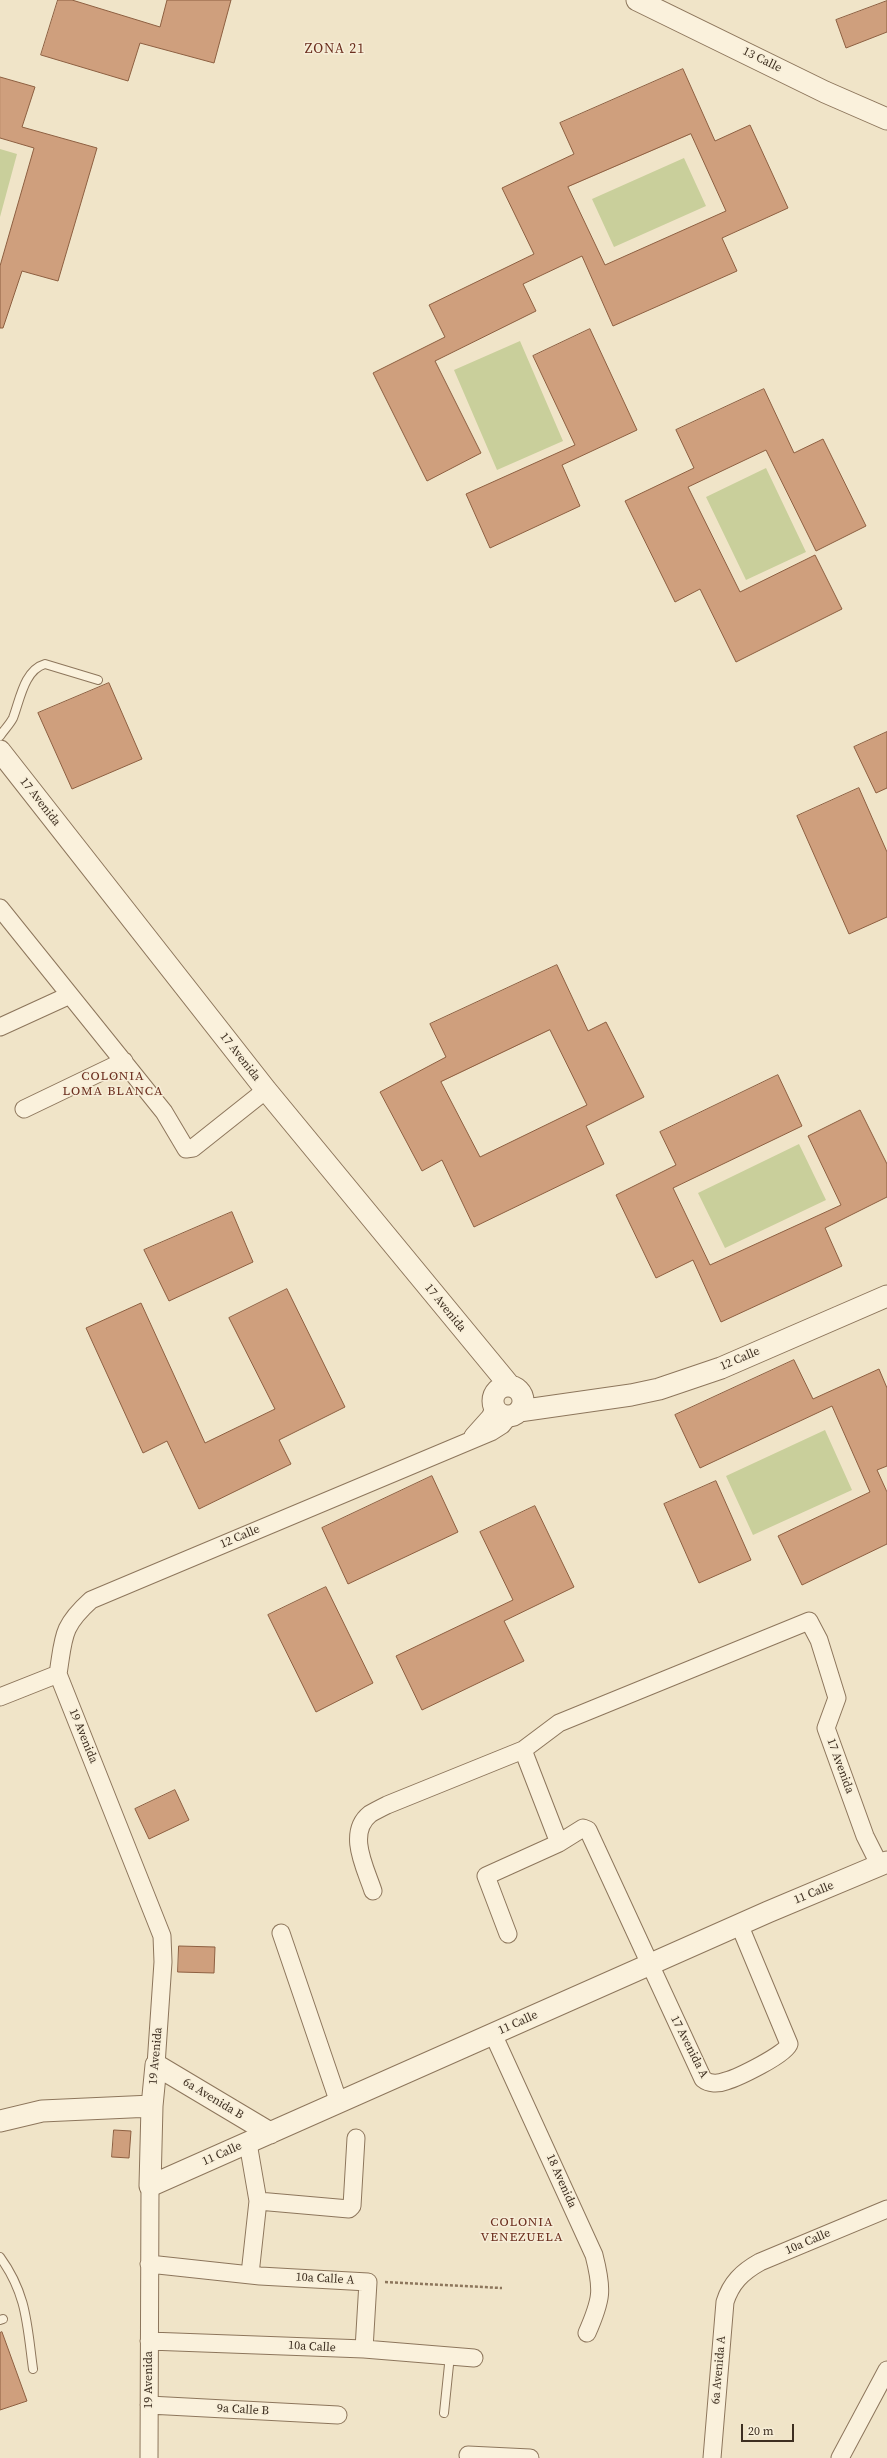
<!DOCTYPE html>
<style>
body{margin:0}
#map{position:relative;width:887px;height:2458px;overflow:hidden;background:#f0e4c8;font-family:"Source Serif 4",serif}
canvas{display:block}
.scale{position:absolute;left:741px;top:2424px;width:53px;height:18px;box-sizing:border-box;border:2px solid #3d2e20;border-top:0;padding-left:5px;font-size:12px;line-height:14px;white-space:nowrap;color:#3d2e20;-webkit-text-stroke:3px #f7eed8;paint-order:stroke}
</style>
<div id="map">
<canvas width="887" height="2458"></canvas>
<div class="scale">20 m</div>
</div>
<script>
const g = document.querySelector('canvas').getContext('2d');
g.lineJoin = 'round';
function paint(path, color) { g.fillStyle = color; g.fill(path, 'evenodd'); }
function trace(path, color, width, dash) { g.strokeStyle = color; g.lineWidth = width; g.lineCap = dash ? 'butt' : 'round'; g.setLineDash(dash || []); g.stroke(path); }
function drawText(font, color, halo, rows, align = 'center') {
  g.font = font + ' "Source Serif 4",serif'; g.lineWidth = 3; g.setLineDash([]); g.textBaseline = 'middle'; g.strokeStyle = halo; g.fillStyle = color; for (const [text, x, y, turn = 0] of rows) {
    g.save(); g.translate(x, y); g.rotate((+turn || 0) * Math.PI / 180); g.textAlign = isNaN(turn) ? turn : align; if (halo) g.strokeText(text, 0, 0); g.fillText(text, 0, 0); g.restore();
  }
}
paint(new Path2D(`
 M0 149 17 154 0 217Z
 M684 158 706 206 614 247 592 199Z
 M520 341 563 441 497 470 454 370Z
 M766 468 806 552 746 580 706 497Z
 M799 1144 826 1200 725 1248 698 1193Z
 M825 1430 852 1490 753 1535 726 1476Z`), '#c9cf9b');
const building = new Path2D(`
 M58 0H72L160 27 167 0H231L214 63 140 43 128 81 41 55Z
 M887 1V32L846 48 836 20Z
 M683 69 715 141 750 125 788 208 722 238 737 271 613 326 582 256 523 284 536 311 435 361 481 453 427 481 373 373 445 337 429 305 534 254 502 188 574 154 560 123ZM691 134 726 211 605 265 568 187Z
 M0 77 35 87 22 127 97 148 58 281 22 271 3 328H0V266L34 148 0 138Z
 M590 329 637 430 562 465 580 506 490 548 466 494 575 445 533 356Z
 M764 389 794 453 823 439 866 526 816 551 766 450 688 487 740 592 815 555 842 609 736 662 700 589 675 602 625 501 694 468 676 430Z
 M109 683 142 759 72 789 38 713Z
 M887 732V788L876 793 854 747Z
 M859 788 887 852V917L849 934 797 816Z
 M557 965 588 1031 606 1022 644 1097 586 1126 604 1164 474 1227 442 1160 422 1171 380 1092 446 1057 430 1024ZM550 1030 587 1105 480 1157 441 1082Z
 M778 1075 802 1126 673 1188 710 1265 841 1205 808 1136 860 1110 887 1164V1197L825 1228 842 1266 721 1322 693 1260 656 1278 616 1195 676 1165 660 1132Z
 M232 1212 253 1262 169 1301 144 1250Z
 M287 1289 345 1407 279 1440 291 1464 199 1509 167 1441 143 1453 86 1328 141 1303 205 1443 275 1409 229 1318Z
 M794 1360 813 1399 879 1369 887 1388V1466L877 1470 887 1492V1544L802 1585 778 1536 870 1492 832 1406 700 1468 675 1415Z
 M432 1476 458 1532 348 1584 322 1528Z
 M716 1481 751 1560 699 1583 664 1504Z
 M535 1506 574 1587 504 1621 524 1661 422 1710 396 1656 513 1600 480 1532Z
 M326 1587 373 1683 316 1712 268 1615Z
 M175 1790 189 1820 149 1839 135 1809Z
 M179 1946 215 1947 214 1973 178 1972Z
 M114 2130 131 2131 129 2158 112 2157Z
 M2 2332 27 2401 0 2410V2333Z`);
paint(building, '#cf9f7d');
trace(building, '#8d5f41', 1);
const service = new Path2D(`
 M0 736C4 730 10 724 13 718 20 700 24 670 45 664L98 680
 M0 2257C27 2294 27 2325 33 2369
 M0 2320 3 2319
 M444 2413 450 2355`);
const minor = new Path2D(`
 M0 908 164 1112 186 1149 193 1148 266 1090
 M0 1027 70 995
 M24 1109 124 1061
 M473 1436 490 1417 495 1407
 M58 1674C64 1637 61 1627 91 1600L491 1432 502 1425 510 1415
 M58 1674 162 1936 163 1962 156 2065
 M0 1697 58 1674
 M523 1750 559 1843
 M373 1891C366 1869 346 1833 370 1814 375 1811 381 1808 387 1805L523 1750 559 1723 809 1621 819 1640 837 1698 826 1728 865 1836 880 1866
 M281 1933 339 2103
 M508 1934 486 1876 559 1843 583 1828 588 1830 703 2079C709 2084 718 2084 726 2081 737 2078 787 2054 789 2044L739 1924
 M493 2034 594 2255C603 2290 602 2299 587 2333
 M248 2143 258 2201 349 2209 352 2206 356 2138
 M149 2264 260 2276 368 2282 364 2349
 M250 2274 258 2201
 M149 2341 364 2349 474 2358
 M149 2405 338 2415
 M468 2455 530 2458
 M149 2458 150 2186
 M712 2458 725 2302C731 2283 742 2272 760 2262L887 2209
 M840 2458 887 2370`);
const tertiary = new Path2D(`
 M637 0 825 92 887 119
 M0 751 266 1090 510 1386
 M493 1401a15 15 0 1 1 30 0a15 15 0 1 1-30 0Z
 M519 1411 631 1395 659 1389 721 1368 887 1296
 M0 2121 42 2111 152 2106
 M270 2133 156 2065 152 2106 150 2186 768 1912 887 1862`);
trace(service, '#8d765c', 10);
trace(minor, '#8d765c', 19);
trace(tertiary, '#8d765c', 23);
trace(new Path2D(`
 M385 2282 502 2288`), '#8d765c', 2.5, [3, 2]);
trace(service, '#faf1dc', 8);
trace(minor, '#faf1dc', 17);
trace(tertiary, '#faf1dc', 21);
drawText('12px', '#3d2e20', '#f7eed8', [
 ["13 Calle",762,60,26],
 ["17 Avenida",40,802,52],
 ["17 Avenida",240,1057,52],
 ["17 Avenida",445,1308,51],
 ["12 Calle",740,1359,-23],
 ["12 Calle",240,1537,-23],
 ["19 Avenida",83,1736,68],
 ["17 Avenida",840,1766,70],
 ["11 Calle",814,1893,-22],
 ["11 Calle",518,2023,-24],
 ["17 Avenida A",689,2047,63],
 ["19 Avenida",156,2056,-85],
 ["6a Avenida B",213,2099,31],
 ["11 Calle",222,2154,-24],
 ["18 Avenida",561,2181,66],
 ["10a Calle",808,2242,-23],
 ["10a Calle A",325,2279,3],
 ["10a Calle",312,2347,3],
 ["6a Avenida A",719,2370,-85],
 ["19 Avenida",149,2380,-90],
 ["9a Calle B",243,2410,3]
]);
g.letterSpacing = '1px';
drawText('13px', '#6b2e1e', '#f7eed8', [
 ["COLONIA",113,1077],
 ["LOMA BLANCA",113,1092],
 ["COLONIA",522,2223],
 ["VENEZUELA",522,2238]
]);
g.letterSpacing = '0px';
g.letterSpacing = '1px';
drawText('14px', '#6b2e1e', '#f7eed8', [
 ["ZONA 21",335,49]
]);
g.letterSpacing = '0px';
</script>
